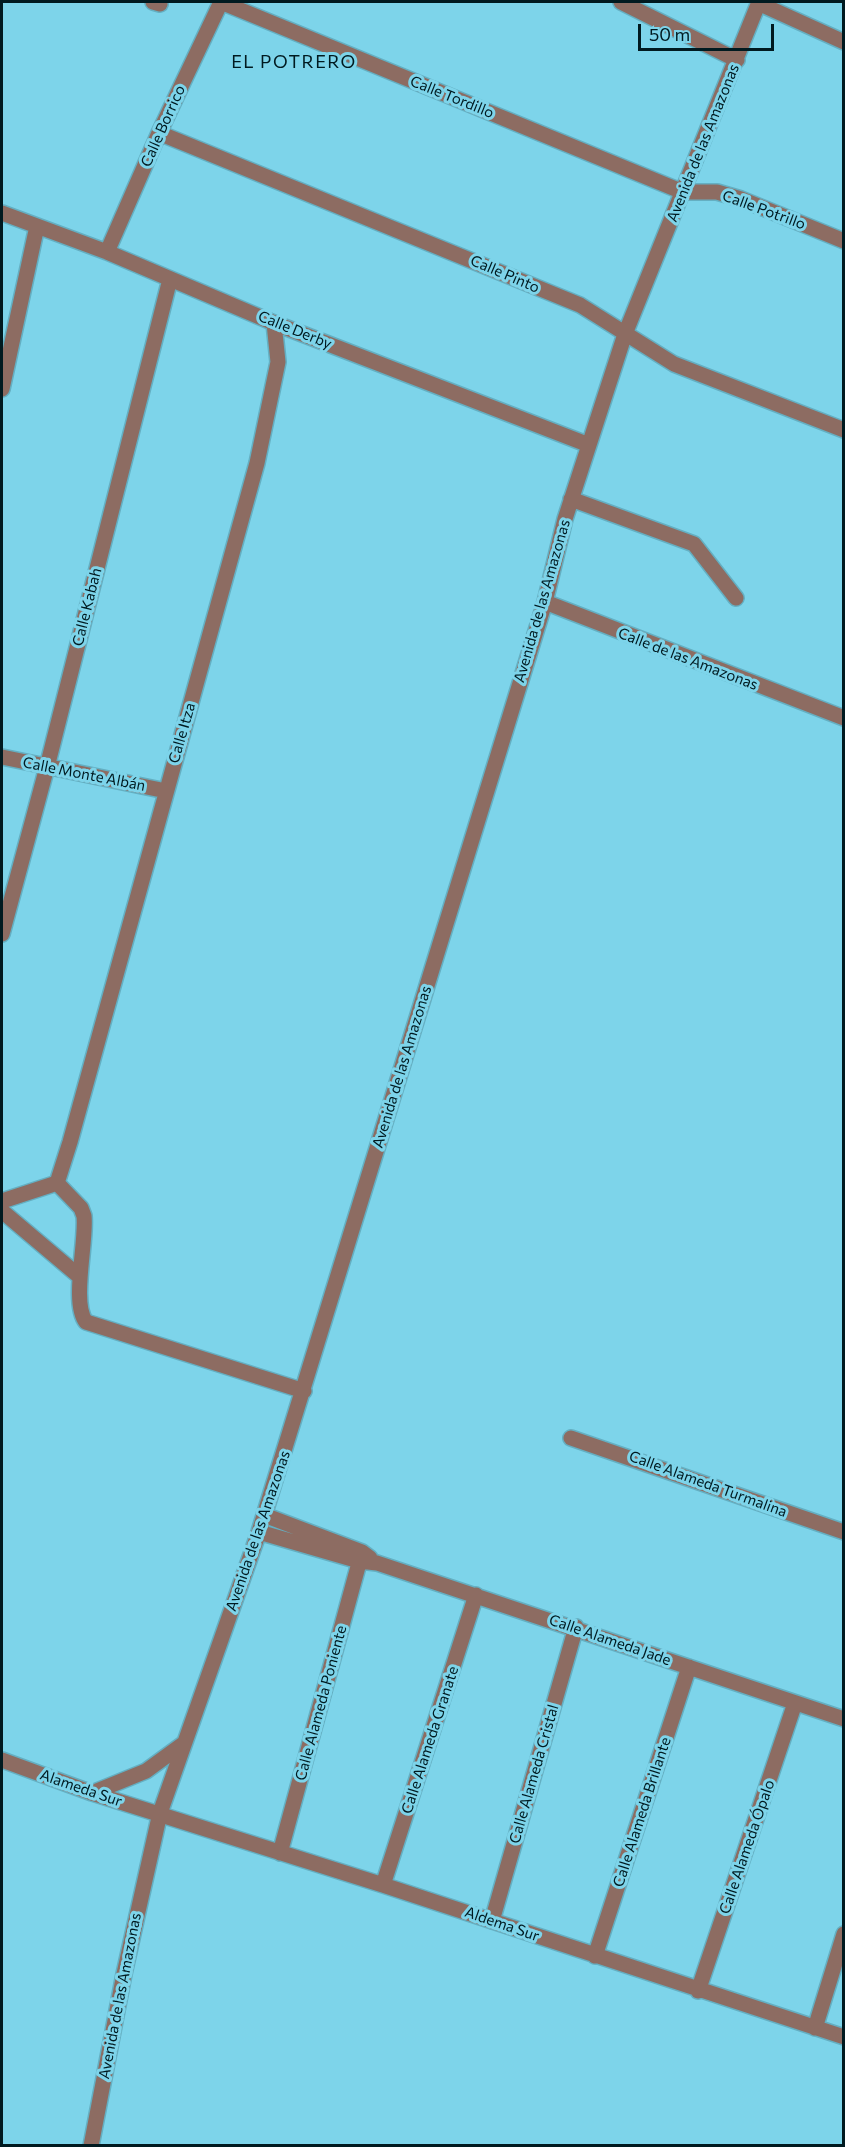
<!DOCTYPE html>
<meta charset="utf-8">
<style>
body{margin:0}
#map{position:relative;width:845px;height:2147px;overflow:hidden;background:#7dd4ea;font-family:Commissioner,sans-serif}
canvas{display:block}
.frame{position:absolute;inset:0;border:3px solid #001a20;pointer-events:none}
.scale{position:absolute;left:638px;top:24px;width:136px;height:27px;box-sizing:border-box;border:3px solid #001a20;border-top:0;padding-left:8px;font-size:18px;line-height:21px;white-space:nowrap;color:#001a20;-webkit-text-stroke:4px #7dd4ea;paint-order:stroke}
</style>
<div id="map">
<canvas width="845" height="2147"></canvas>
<div class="frame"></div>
<div class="scale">50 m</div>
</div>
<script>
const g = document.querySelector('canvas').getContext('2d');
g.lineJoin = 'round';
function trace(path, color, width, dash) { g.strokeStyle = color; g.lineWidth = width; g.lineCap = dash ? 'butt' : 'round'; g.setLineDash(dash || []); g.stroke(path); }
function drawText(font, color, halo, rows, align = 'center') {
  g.font = font + ' Commissioner,sans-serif'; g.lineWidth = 6; g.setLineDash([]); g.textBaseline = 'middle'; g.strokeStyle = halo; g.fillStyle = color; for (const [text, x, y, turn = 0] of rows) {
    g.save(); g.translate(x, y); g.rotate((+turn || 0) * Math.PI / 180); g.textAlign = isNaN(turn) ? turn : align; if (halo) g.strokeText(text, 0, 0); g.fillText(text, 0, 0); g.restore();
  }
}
const minor = new Path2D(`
 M153 2 160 4
 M221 2 683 192H717L741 199 844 241
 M621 2 737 60
 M758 3 844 42
 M159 133 580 305 674 364 844 430
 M2 213 107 252 274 323 589 445
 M107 252 159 133 221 2
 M2 389 37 226
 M571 499 694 544 736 598
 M545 602 844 718
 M2 757 166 791
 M2 934 47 767 170 279
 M57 1183 81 1208 84 1216C87 1241 71 1303 86 1322L304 1391
 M2 1201 57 1183 70 1142 257 463 278 362 274 323
 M2 1211 80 1277
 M571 1438 844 1532
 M264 1515 362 1552 370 1558
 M259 1532 359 1561 377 1563 844 1719
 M2 1760 92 1793 383 1885 844 2037
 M92 1793 146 1771 183 1744
 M280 1853 362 1552
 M383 1885 476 1595
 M492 1921 576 1627
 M595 1956 689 1667
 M698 1991 795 1703
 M815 2028 844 1934
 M91 2146 124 1974 160 1813 259 1532 545 602 565 519 625 334 759 2`);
trace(minor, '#64afc2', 18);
trace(minor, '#8d6c62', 15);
drawText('15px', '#001a20', '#7dd4ea', [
 ["Calle Tordillo",452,97,22],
 ["Calle Borrico",163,126,-66],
 ["Avenida de las Amazonas",703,143,-68],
 ["Calle Potrillo",764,210,20],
 ["Calle Pinto",505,274,23],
 ["Calle Derby",295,330,22],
 ["Avenida de las Amazonas",542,601,-74],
 ["Calle Kabah",87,607,-76],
 ["Calle de las Amazonas",688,659,21],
 ["Calle Itza",182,733,-74],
 ["Calle Monte Albán",84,774,11],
 ["Avenida de las Amazonas",402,1067,-73],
 ["Calle Alameda Turmalina",708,1484,20],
 ["Avenida de las Amazonas",258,1531,-71],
 ["Calle Alameda Jade",610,1640,19],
 ["Calle Alameda Poniente",321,1703,-75],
 ["Calle Alameda Granate",430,1740,-72],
 ["Calle Alameda Cristal",534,1774,-74],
 ["Alameda Sur",81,1788,19],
 ["Calle Alameda Brillante",642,1812,-72],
 ["Calle Alameda Ópalo",747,1847,-71],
 ["Aldema Sur",502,1924,19],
 ["Avenida de las Amazonas",120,1996,-79]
]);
g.letterSpacing = '1.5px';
drawText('18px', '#001a20', '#7dd4ea', [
 ["EL POTRERO",294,62]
]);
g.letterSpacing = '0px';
</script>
